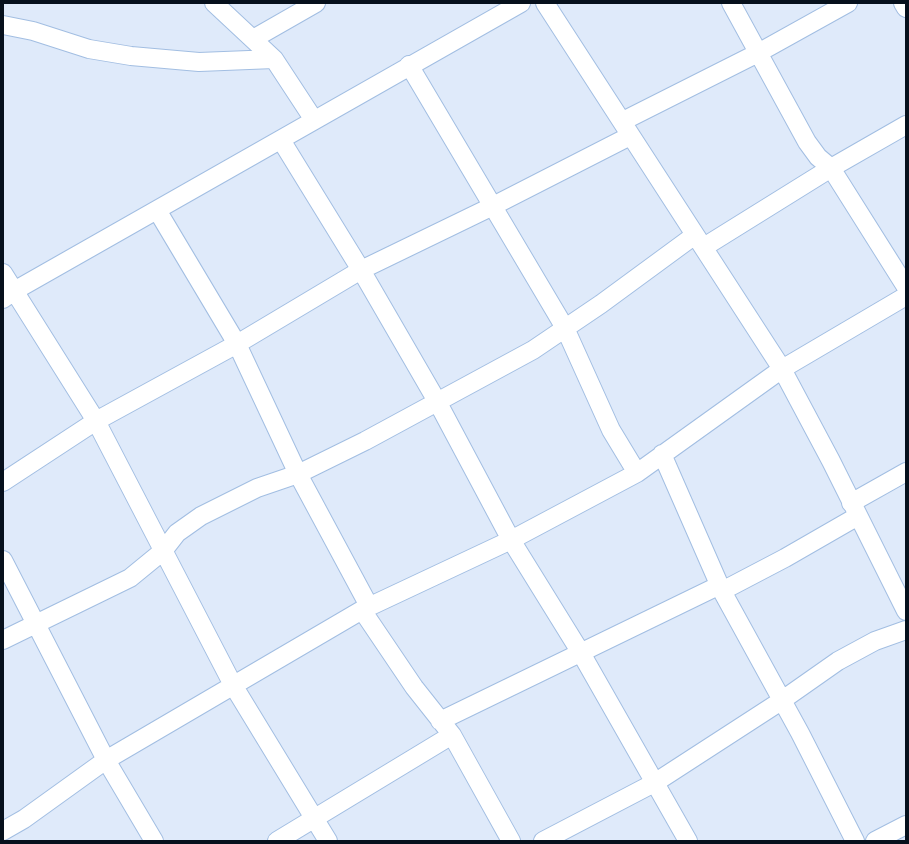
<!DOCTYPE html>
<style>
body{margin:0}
#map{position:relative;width:909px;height:844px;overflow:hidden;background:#dfeafa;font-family:"Sofia Sans Condensed",sans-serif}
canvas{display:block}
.frame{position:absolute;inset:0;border:4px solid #06101c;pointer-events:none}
</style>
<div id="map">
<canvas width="909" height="844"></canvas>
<div class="frame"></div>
</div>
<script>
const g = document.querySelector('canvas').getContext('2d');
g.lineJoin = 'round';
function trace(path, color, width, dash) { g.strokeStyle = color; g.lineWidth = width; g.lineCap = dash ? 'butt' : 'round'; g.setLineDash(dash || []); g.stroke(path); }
const minor = new Path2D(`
 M214 3 274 59 314 120
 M545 3 782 369 831 461 906 611
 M731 3 807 142 818 157 831 168 906 287
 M903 3 906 8
 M3 25 33 31 89 49 131 56 199 62 274 59
 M253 39 316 3
 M409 65 565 328 611 430 637 473
 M623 121 758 53 848 3
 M281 140 361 270 438 403 511 540 581 653 688 841
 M157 210 237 344 298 474 369 606
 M704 247 831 168 906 125
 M3 273 96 421 233 685 328 841
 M3 299 14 291 521 3
 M662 454 722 591 800 733 855 841
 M3 482 96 421 237 344 361 270 493 206 630 136
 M851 503 906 472
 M3 560 106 760 154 841
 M722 591 785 558 858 516
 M362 610 414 687 452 735 511 841
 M3 640 130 578 163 551 177 533 201 516 257 488 298 474 365 441 533 350 601 304 695 235
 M440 721 720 585
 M3 831 24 819 106 760 362 610 511 540 637 473 782 369 906 296
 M277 841 452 735
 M543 841 656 782 781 701 838 661 875 641 906 630
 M875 841 906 825`);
trace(minor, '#a2bee2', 20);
trace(minor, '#fff', 18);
</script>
